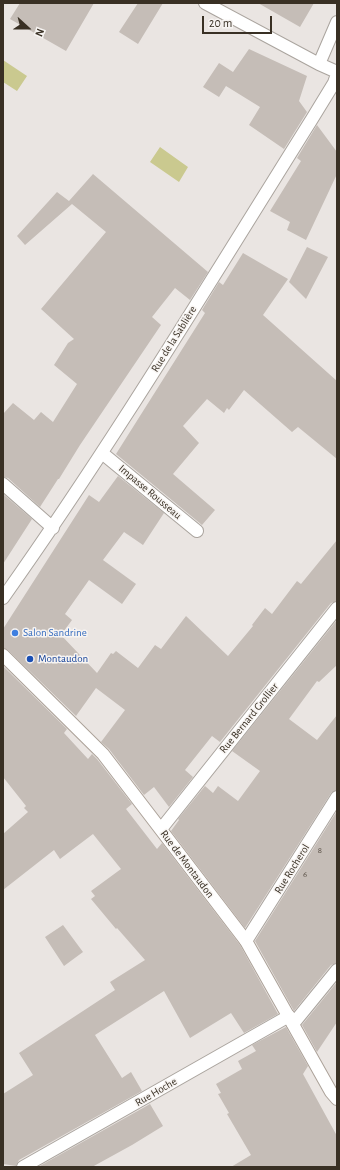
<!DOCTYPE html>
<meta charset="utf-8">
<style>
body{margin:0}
#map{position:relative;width:340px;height:1170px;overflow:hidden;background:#eae5e2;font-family:"Alegreya Sans",sans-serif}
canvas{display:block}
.frame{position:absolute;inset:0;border:4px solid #393024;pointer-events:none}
.north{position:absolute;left:8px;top:8px;width:40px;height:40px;-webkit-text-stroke:3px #f7f4f2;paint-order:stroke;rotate:111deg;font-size:11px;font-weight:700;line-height:16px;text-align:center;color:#393024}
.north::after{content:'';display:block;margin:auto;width:14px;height:18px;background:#393024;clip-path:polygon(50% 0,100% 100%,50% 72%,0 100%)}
.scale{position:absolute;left:202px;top:16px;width:70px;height:18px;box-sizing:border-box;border:2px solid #393024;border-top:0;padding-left:5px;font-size:12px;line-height:14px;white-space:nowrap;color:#393024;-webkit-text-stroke:3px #f7f4f2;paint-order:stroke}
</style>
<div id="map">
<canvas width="340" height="1170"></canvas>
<div class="frame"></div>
<div class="north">N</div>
<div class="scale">20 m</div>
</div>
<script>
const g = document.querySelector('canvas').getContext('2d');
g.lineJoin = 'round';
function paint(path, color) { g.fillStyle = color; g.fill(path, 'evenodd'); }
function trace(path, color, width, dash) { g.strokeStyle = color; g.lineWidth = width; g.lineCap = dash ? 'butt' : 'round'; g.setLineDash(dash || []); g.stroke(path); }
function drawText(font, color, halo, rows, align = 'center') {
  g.font = font + ' "Alegreya Sans",sans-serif'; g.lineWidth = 3; g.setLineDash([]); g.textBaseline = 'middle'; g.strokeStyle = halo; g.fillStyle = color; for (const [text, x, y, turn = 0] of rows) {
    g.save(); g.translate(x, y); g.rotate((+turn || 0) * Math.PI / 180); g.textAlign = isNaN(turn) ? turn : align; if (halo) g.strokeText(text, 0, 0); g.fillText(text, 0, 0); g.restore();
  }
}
paint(new Path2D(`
 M3 60 27 76 17 91 3 82Z
 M160 147 188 167 179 182 150 162Z`), '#cac98f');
paint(new Path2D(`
 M20 3H94L66 51 10 19Z
 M138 3H163L138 44 119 32Z
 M258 3H314L300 27Z
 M249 49 307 76 299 101 307 112 284 149 249 125 260 107 226 86 219 97 203 87 219 63 233 72Z
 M317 125 337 152V174L306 240 287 230 290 222 270 211 301 161 297 158Z
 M93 174 208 272 190 300 175 288 152 317 161 325 80 445 59 479H58L40 507 8 478 3 477V414L13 403 34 420 41 412 53 422 77 384 54 365 68 343 74 339 41 309 106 232 72 204 25 245 17 236 57 192 69 201Z
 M307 247 328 257 306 299 289 282Z
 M243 253 288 279 263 315 337 381V459L298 427 292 432 244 390 229 410 227 408 224 413 207 399 183 426 199 443 173 474 215 510 202 525 116 454 205 313 202 310 219 282 223 285Z
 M118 476 164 513 143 545 124 532 103 560 136 584 122 604 89 580 65 614 72 620 61 635 97 673 111 653 113 654 116 651 138 668 155 645 161 649 186 616 228 656 253 626 252 625 265 608 272 614 297 581 301 584 337 540V601L331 603 220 742 212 736 185 770 193 777 169 807 154 787 144 795 109 749 101 742 125 710 96 688 76 716 8 650 3 648V629L89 495 99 502Z
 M3 494 32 519 3 564Z
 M337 620V665L319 682 317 681 289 719 317 740 337 715V790L331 793 245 928 171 831 179 820 178 819 205 786 213 793 218 786 238 801 260 771 232 751Z
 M3 666 67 729 64 733 88 759 92 754 97 759 132 804 126 809 157 849 162 843 240 945 278 1014 244 1033 231 1013 190 1038 164 991 95 1035 122 1078 131 1072 142 1091 19 1160 16 1166 3 1164V1094L33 1075 19 1053 115 990 110 982 145 960 117 928 116 929 91 899 95 896 91 891 121 869 93 834 60 859 54 850 3 890V834L28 812 24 808 26 806 3 777Z
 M337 811V963L331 965 294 1011 255 941Z
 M63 925 83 952 64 966 45 937Z
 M337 982V1022L317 1052 302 1025Z
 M286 1027 308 1066 303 1074 337 1136V1167H231L251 1155 227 1114 229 1113 218 1094 221 1093 216 1084 242 1069 238 1061 256 1051 252 1045Z
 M150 1104 163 1126 132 1145 92 1167H38Z`), '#c5bdb7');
const street = new Path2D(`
 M205 3 319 64 337 72
 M319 64 337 22
 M102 453 197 531
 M3 484 53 528
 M3 598C113 443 211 280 312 119L334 83 337 74
 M161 829 337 608
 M246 941 337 797
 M293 1024 337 970
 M23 1167 289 1016`);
const secondary = new Path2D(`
 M3 655 103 754 246 941 331 1092 337 1099`);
trace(street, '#aaa49e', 14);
trace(secondary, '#aca299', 14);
trace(street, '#fff', 12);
trace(secondary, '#fff', 12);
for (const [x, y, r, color] of [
 [15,633,4,"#3f7fe0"],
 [30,659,4,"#1a4fb4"]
]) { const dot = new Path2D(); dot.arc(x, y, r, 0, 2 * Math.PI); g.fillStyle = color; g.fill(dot); trace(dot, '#f7f4f2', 1.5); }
drawText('9px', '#5c5349', null, [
 ["8",320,850],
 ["6",305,874]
]);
drawText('11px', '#393024', '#f7f4f2', [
 ["Rue de la Sablière",174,339,-58],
 ["Impasse Rousseau",150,492,40],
 ["Rue Bernard Grollier",249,718,-51],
 ["Rue de Montaudon",187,864,53],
 ["Rue Rocherol",292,869,-58],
 ["Rue Hoche",156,1092,-30]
]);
drawText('11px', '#366cbe', '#f7f4f2', [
 ["Salon Sandrine",23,633]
], 'left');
drawText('11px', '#164399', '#f7f4f2', [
 ["Montaudon",38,659]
], 'left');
</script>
